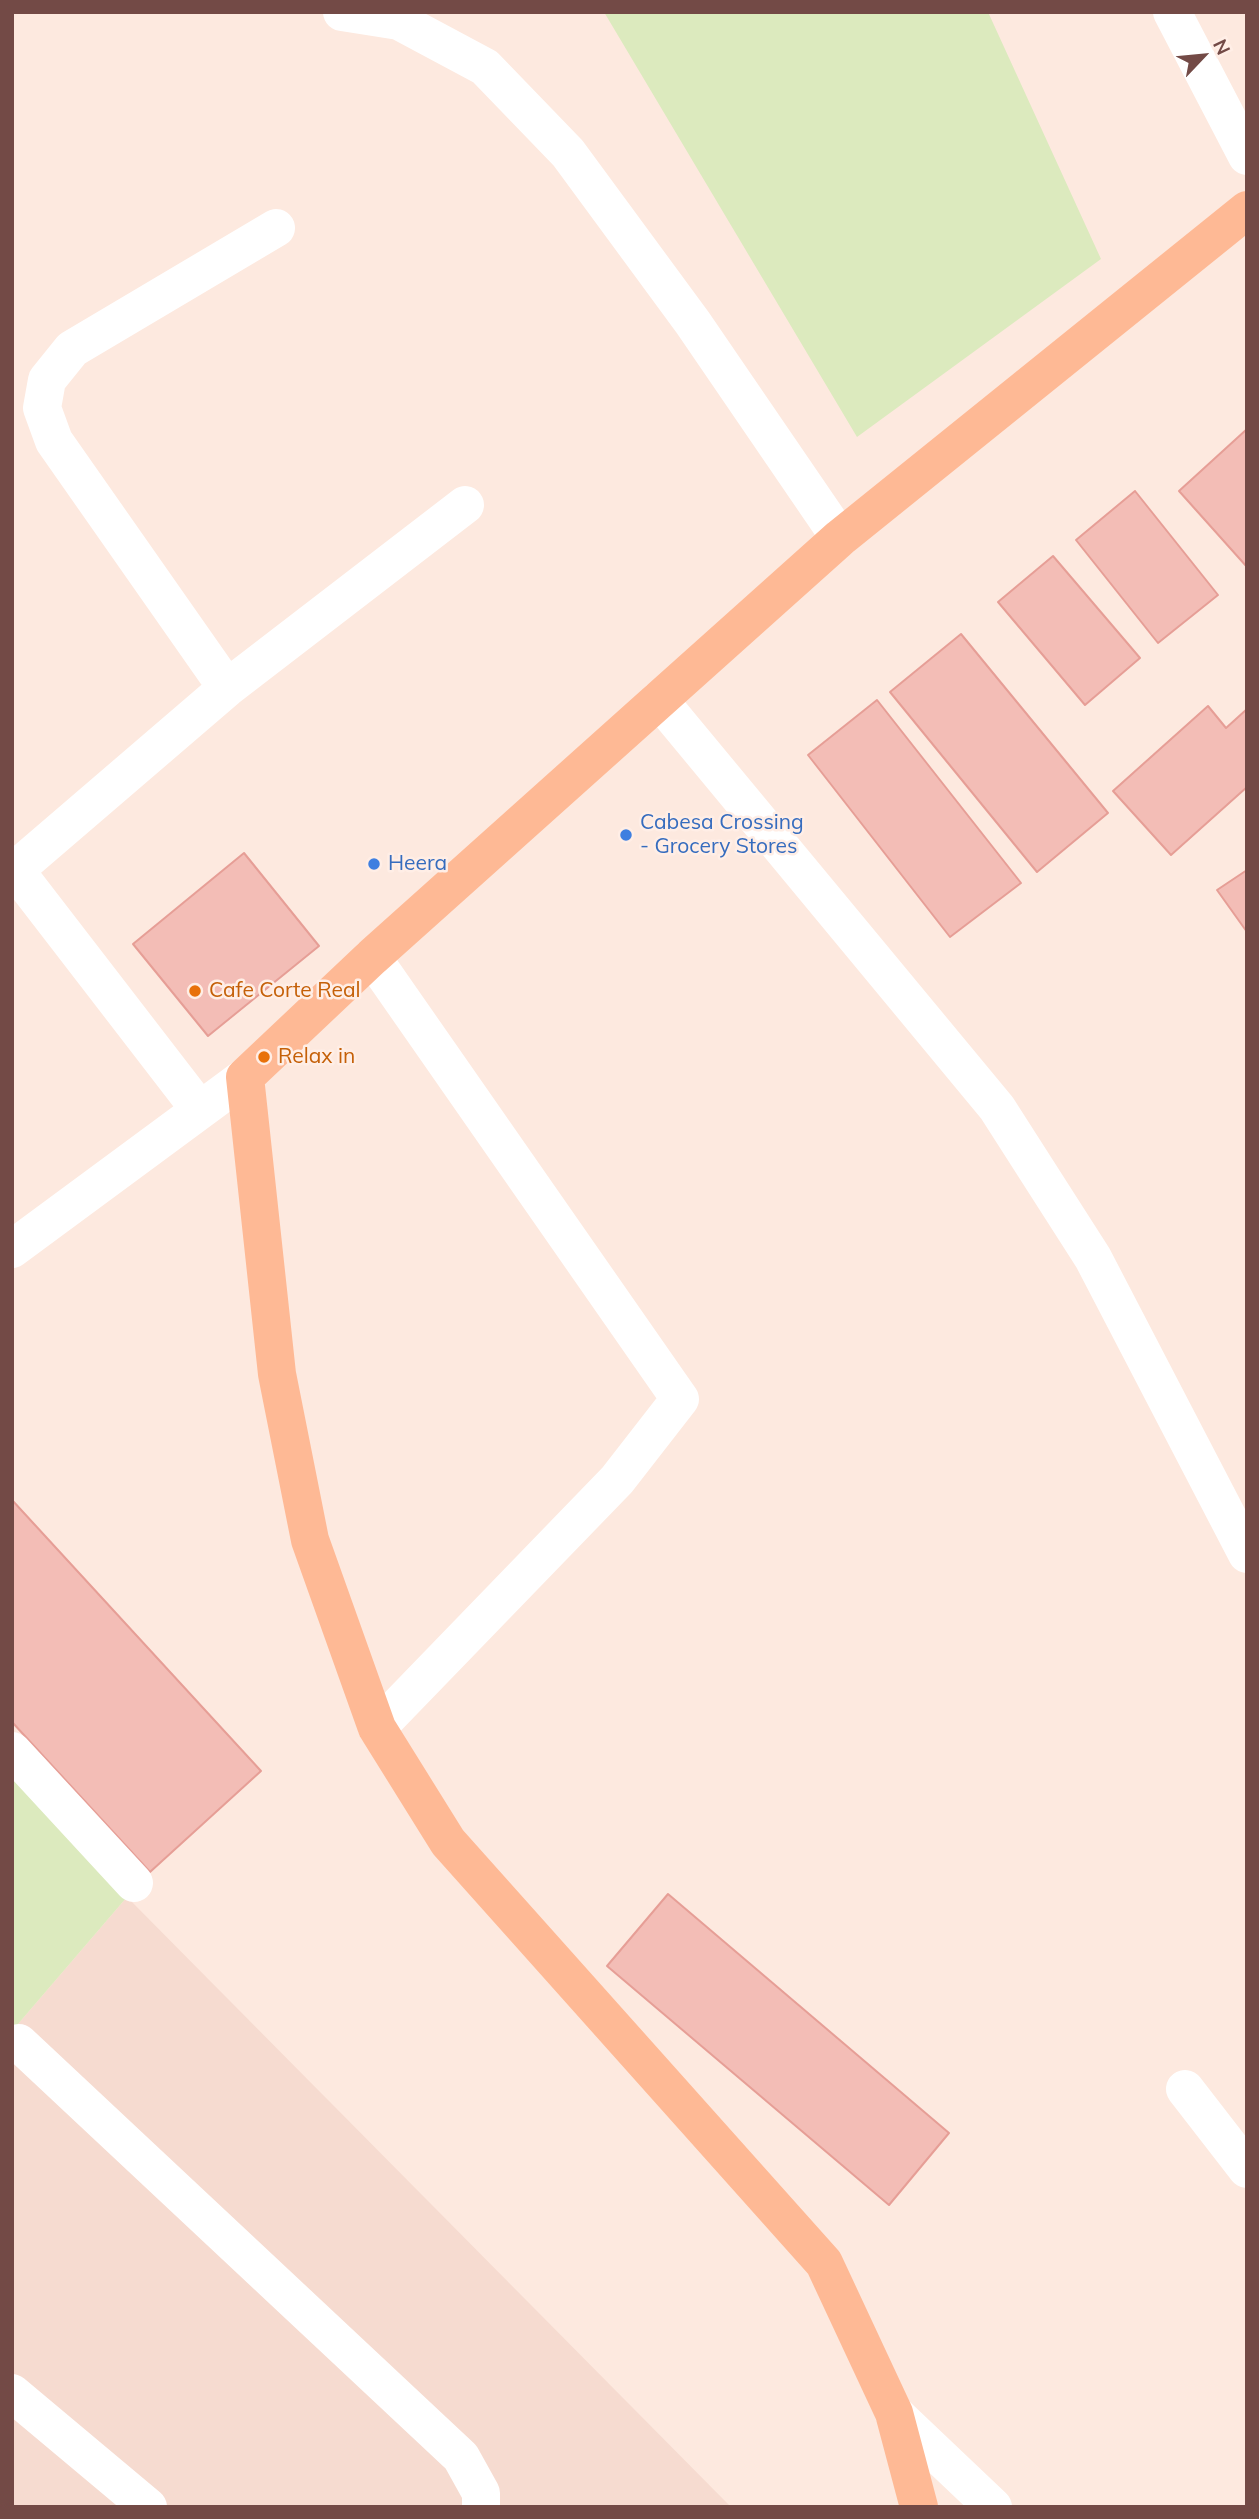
<!DOCTYPE html>
<style>
body{margin:0}
#map{position:relative;width:1259px;height:2519px;overflow:hidden;background:#fde9df;font-family:Mulish,sans-serif}
canvas{display:block}
.frame{position:absolute;inset:0;border:14px solid #734a46;pointer-events:none}
.north{position:absolute;left:1168px;top:21px;width:70px;height:70px;-webkit-text-stroke:5px #ffeee6;paint-order:stroke;rotate:64deg;font-size:19px;font-weight:700;line-height:28px;text-align:center;color:#734a46}
.north::after{content:'';display:block;margin:auto;width:24px;height:32px;background:#734a46;clip-path:polygon(50% 0,100% 100%,50% 72%,0 100%)}
</style>
<div id="map">
<canvas width="1259" height="2519"></canvas>
<div class="frame"></div>
<div class="north">N</div>
</div>
<script>
const g = document.querySelector('canvas').getContext('2d');
g.lineJoin = 'round';
function paint(path, color) { g.fillStyle = color; g.fill(path, 'evenodd'); }
function trace(path, color, width, dash) { g.strokeStyle = color; g.lineWidth = width; g.lineCap = dash ? 'butt' : 'round'; g.setLineDash(dash || []); g.stroke(path); }
function drawText(font, color, halo, rows, align = 'center') {
  g.font = font + ' Mulish,sans-serif'; g.lineWidth = 5; g.setLineDash([]); g.textBaseline = 'middle'; g.strokeStyle = halo; g.fillStyle = color; for (const [text, x, y, turn = 0] of rows) {
    g.save(); g.translate(x, y); g.rotate((+turn || 0) * Math.PI / 180); g.textAlign = isNaN(turn) ? turn : align; if (halo) g.strokeText(text, 0, 0); g.fillText(text, 0, 0); g.restore();
  }
}
paint(new Path2D(`
 M127 1897 731 2507H12V2031Z`), '#f6dbd0');
paint(new Path2D(`
 M604 12H988L1101 259 857 437Z
 M12 1769 127 1897 12 2031Z`), '#dceabe');
const building = new Path2D(`
 M1247 429V567L1179 491Z
 M1135 491 1218 595 1158 643 1076 540Z
 M1053 556 1140 658 1085 705 998 602Z
 M961 634 1108 813 1037 872 890 692Z
 M877 700 1021 883 950 937 808 755Z
 M1208 706 1226 728 1247 709V787L1171 855 1113 791Z
 M244 853 319 946 208 1036 133 944Z
 M1247 870V932L1217 890Z
 M12 1500 261 1771 150 1872 12 1722Z
 M668 1894 949 2133 889 2205 607 1966Z`);
paint(building, '#f3bdb6');
trace(building, '#e69e96', 2);
trace(new Path2D(`
 M342 12 399 21 485 67 568 153 693 323 840 538
 M1172 12 1247 156
 M227 688 54 441 42 408 47 380 72 349 276 228
 M659 700 997 1108 1093 1258 1247 1554
 M12 866 200 1110
 M15 870 227 688 465 505
 M372 957 680 1399 617 1480 377 1728
 M12 1249 245 1077
 M12 1751 134 1883
 M19 2043 461 2457 481 2493V2507
 M1185 2089 1247 2169
 M12 2393 148 2507
 M894 2413 993 2507`), '#fff', 38);
trace(new Path2D(`
 M919 2507 894 2413 824 2263 448 1842 377 1728 310 1540 277 1374 245 1077 372 957 840 538 1247 210`), '#feb995', 38);
for (const [x, y, r, color] of [
 [626,835,7,"#3f7fe0"],
 [374,864,7,"#3f7fe0"],
 [195,991,7,"#e8710a"],
 [264,1057,7,"#e8710a"]
]) { const dot = new Path2D(); dot.arc(x, y, r, 0, 2 * Math.PI); g.fillStyle = color; g.fill(dot); trace(dot, '#ffeee6', 2.5); }
drawText('21px', '#366cbe', '#ffeee6', [
 ["Cabesa Crossing",640,823],
 ["- Grocery Stores",640,847],
 ["Heera",388,864]
], 'left');
drawText('21px', '#c56008', '#ffeee6', [
 ["Cafe Corte Real",209,991],
 ["Relax in",278,1057]
], 'left');
</script>
